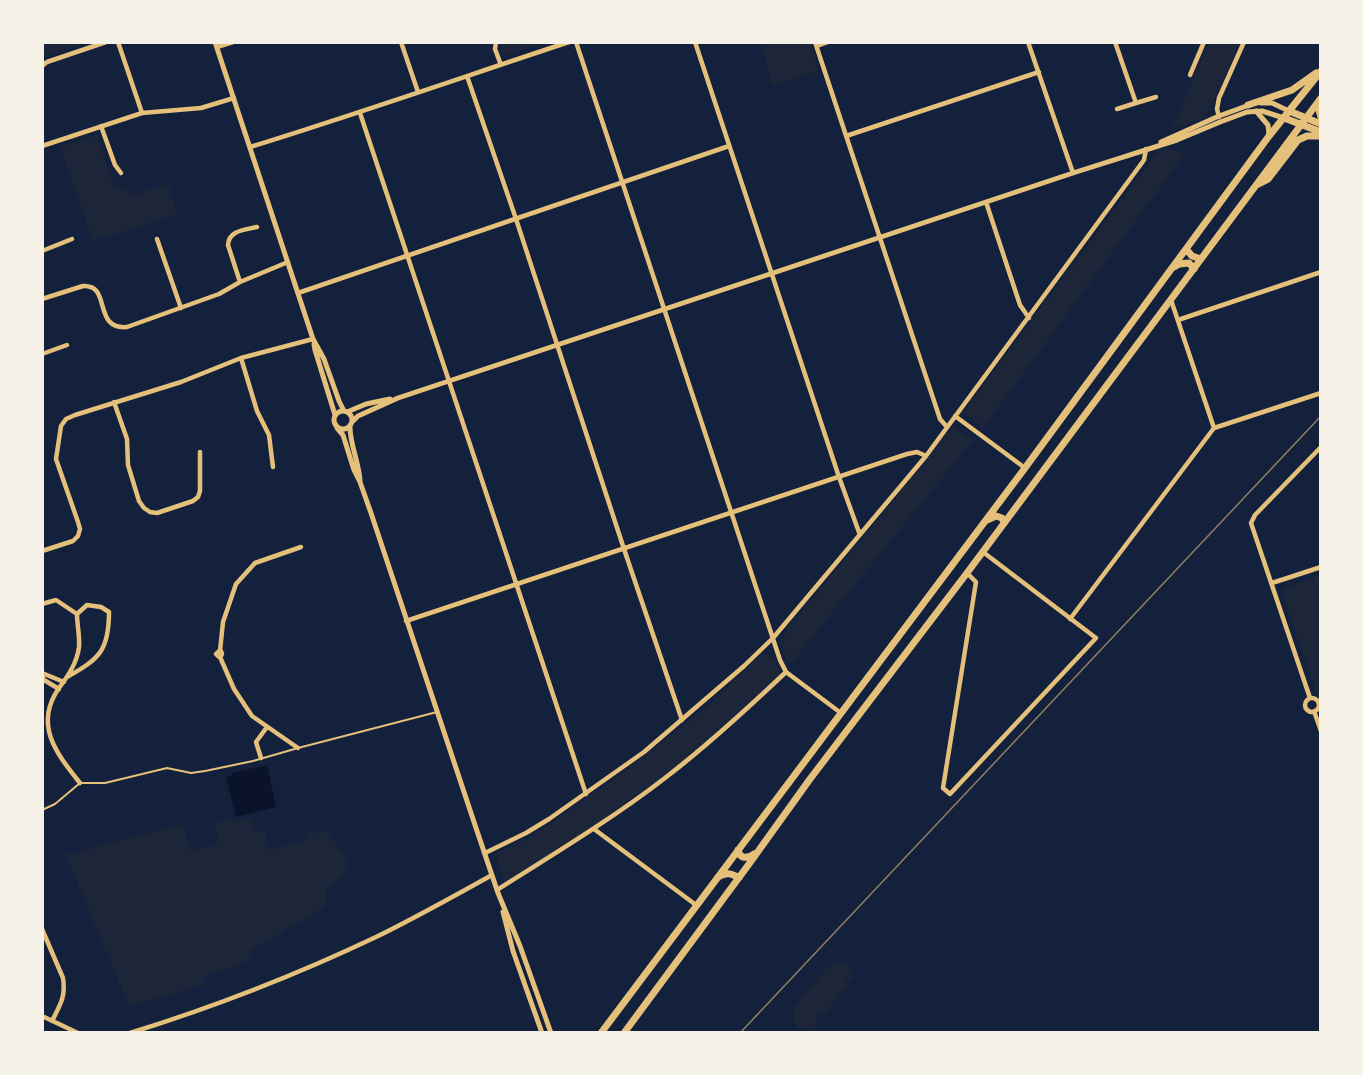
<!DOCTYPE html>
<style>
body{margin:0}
#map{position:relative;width:1363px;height:1075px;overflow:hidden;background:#14213d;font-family:"Sofia Sans Condensed",sans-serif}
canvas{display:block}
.frame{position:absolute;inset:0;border:44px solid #f6f1e7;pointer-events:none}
</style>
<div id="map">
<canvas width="1363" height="1075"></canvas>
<div class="frame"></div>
</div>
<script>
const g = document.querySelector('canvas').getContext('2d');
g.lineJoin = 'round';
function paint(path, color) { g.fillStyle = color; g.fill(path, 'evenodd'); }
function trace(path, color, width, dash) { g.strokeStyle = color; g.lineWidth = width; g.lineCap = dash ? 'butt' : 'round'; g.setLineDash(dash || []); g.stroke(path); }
paint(new Path2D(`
 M42 42H89L42 58Z
 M501 42H548L508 55 502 53 500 46Z
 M775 42H809L819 71 773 86 761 46Z
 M1209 42H1240L1206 117 1172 130Z
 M96 135 113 184 135 195 168 184 177 214 93 241 60 147Z
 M1169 147 1184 155 983 428 963 412 1158 151Z
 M952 426 973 440 789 666 780 641 788 628 931 455Z
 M1321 575V695L1317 696 1281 589Z
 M760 654H768L776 660 781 674 675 768 592 828 505 883 495 853 532 836 610 782 707 707Z
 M229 818 231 822 250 818 254 832 264 830 269 850 307 840 306 834 328 830 333 840 349 860C347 864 345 870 343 874 333 888 322 883 326 906L250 951 253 960 203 977 205 985 129 1006 66 855 183 824 190 851 218 844 215 822Z
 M841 961C850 963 853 969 852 979H845V983H849L822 1018 820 1012 816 1013 818 1022C803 1035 789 1029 794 1008 796 1001 829 965 836 962 837 961 839 961 841 961Z`), '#1d2539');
paint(new Path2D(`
 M267 765 276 807 236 817 226 777 232 775V773Z`), '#0b132b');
trace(new Path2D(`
 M42 810 55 804 80 783H105L167 768 191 773 205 771 253 761 298 748 437 712`), '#e5c07b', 2);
trace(new Path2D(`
 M118 42 142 113
 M401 42 418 92
 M496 42 495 49 501 65
 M576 42 780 660 786 672 841 713
 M695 42 839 477 860 535
 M815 42 940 419 947 427
 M1028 42 1073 173
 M1115 42 1136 103 1156 97
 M817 46 828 42
 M217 47 233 42
 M42 66 47 62 106 42
 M1190 75 1204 42
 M467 76 516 219 624 549 682 720
 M1117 109 1136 103
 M360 113 586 794
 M1219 117 1217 109 1219 98 1244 42
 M101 126 115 165 121 173
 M846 136 1039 72
 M42 146 142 113 201 108 234 98
 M250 147C357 114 463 77 569 42
 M986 202 1020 305 1029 318
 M157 239 181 308
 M42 251 72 239
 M240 282 228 245C229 230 245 230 257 227
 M298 293 729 146
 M42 299 83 286C112 284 92 330 127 327L219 294 240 282 288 262
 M1171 300 1214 428
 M1178 320 1321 272
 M42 354 67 345
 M241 358 257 411 269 435 273 467
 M114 402 127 439 128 465 139 501 144 508 150 512 157 513 193 501 198 497 200 491V452
 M955 416 1025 468
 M42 551 73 541 78 536 80 529 78 522 56 459 61 426 66 419 75 415 181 382 241 358 313 339
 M967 573 976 582 943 788 950 794 1096 638 983 552
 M1272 583 1321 567
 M42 604 56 600 77 614
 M1070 619 1214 428 1321 393
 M406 621 907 454 917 452 926 456
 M219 651H221L222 654 221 656 219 657 216 654Z
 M220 651 223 622 236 584 255 563 301 547
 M220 657 234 689 252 716 298 748
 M42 673 64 682
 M42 676 44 680 59 689
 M67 677C99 659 109 651 109 612L101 607 87 605 77 614C77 625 80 636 79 647 77 663 68 676 59 688 33 725 57 754 80 783
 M1305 705a7 7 0 1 1 14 0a7 7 0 1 1-14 0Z
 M1310 698 1251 523 1255 515 1321 447
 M1314 711 1321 731
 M261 758 256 742 267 727
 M594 829 696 905
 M485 853 526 833 549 819 644 752 744 666 773 638 926 456 1144 160 1146 149
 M497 890C554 854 612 819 665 778 708 745 747 709 786 672
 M42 929 63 978C66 997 60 1005 52 1021
 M42 1016 78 1033
 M130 1033C214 1007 296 975 376 937 415 918 454 896 492 875`), '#e5c07b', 4.5);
trace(new Path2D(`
 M215 42 313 339 324 359 339 401 344 411
 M1261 103H1272L1289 111
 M1256 111 1268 125 1269 135
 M1161 142 1219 116 1252 104
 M314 344 315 350 335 415
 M334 420a9 9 0 1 1 18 0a9 9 0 1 1-18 0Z
 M347 412 366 404 390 399
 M352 422 358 416 398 398 1073 173 1177 140 1220 122 1247 112 1262 111 1284 118
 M350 427C350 445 359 462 360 481
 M337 428 343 435 354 470 360 482 371 513 476 828 498 893 520 946 551 1033
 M503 912 513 951 542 1033`), '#e5c07b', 5);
trace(new Path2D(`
 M1321 103 1319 110 1321 117
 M1248 105 1292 90 1316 73
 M1289 111 1321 124
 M1284 118 1321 132
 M1258 184 1268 179 1298 140 1307 136H1321
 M1186 249 1192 256 1201 259
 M1174 267 1179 264 1189 263 1194 269
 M987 520 996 516 1002 518 1004 522
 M738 850C740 859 747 859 754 854
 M718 877C726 872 731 873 739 878
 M601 1033 1025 468 1269 136 1321 71
 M624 1033 749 864 810 779 967 573 1321 98`), '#e5c07b', 7);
trace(new Path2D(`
 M740 1033 1321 416`), '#918062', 1.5);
</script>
